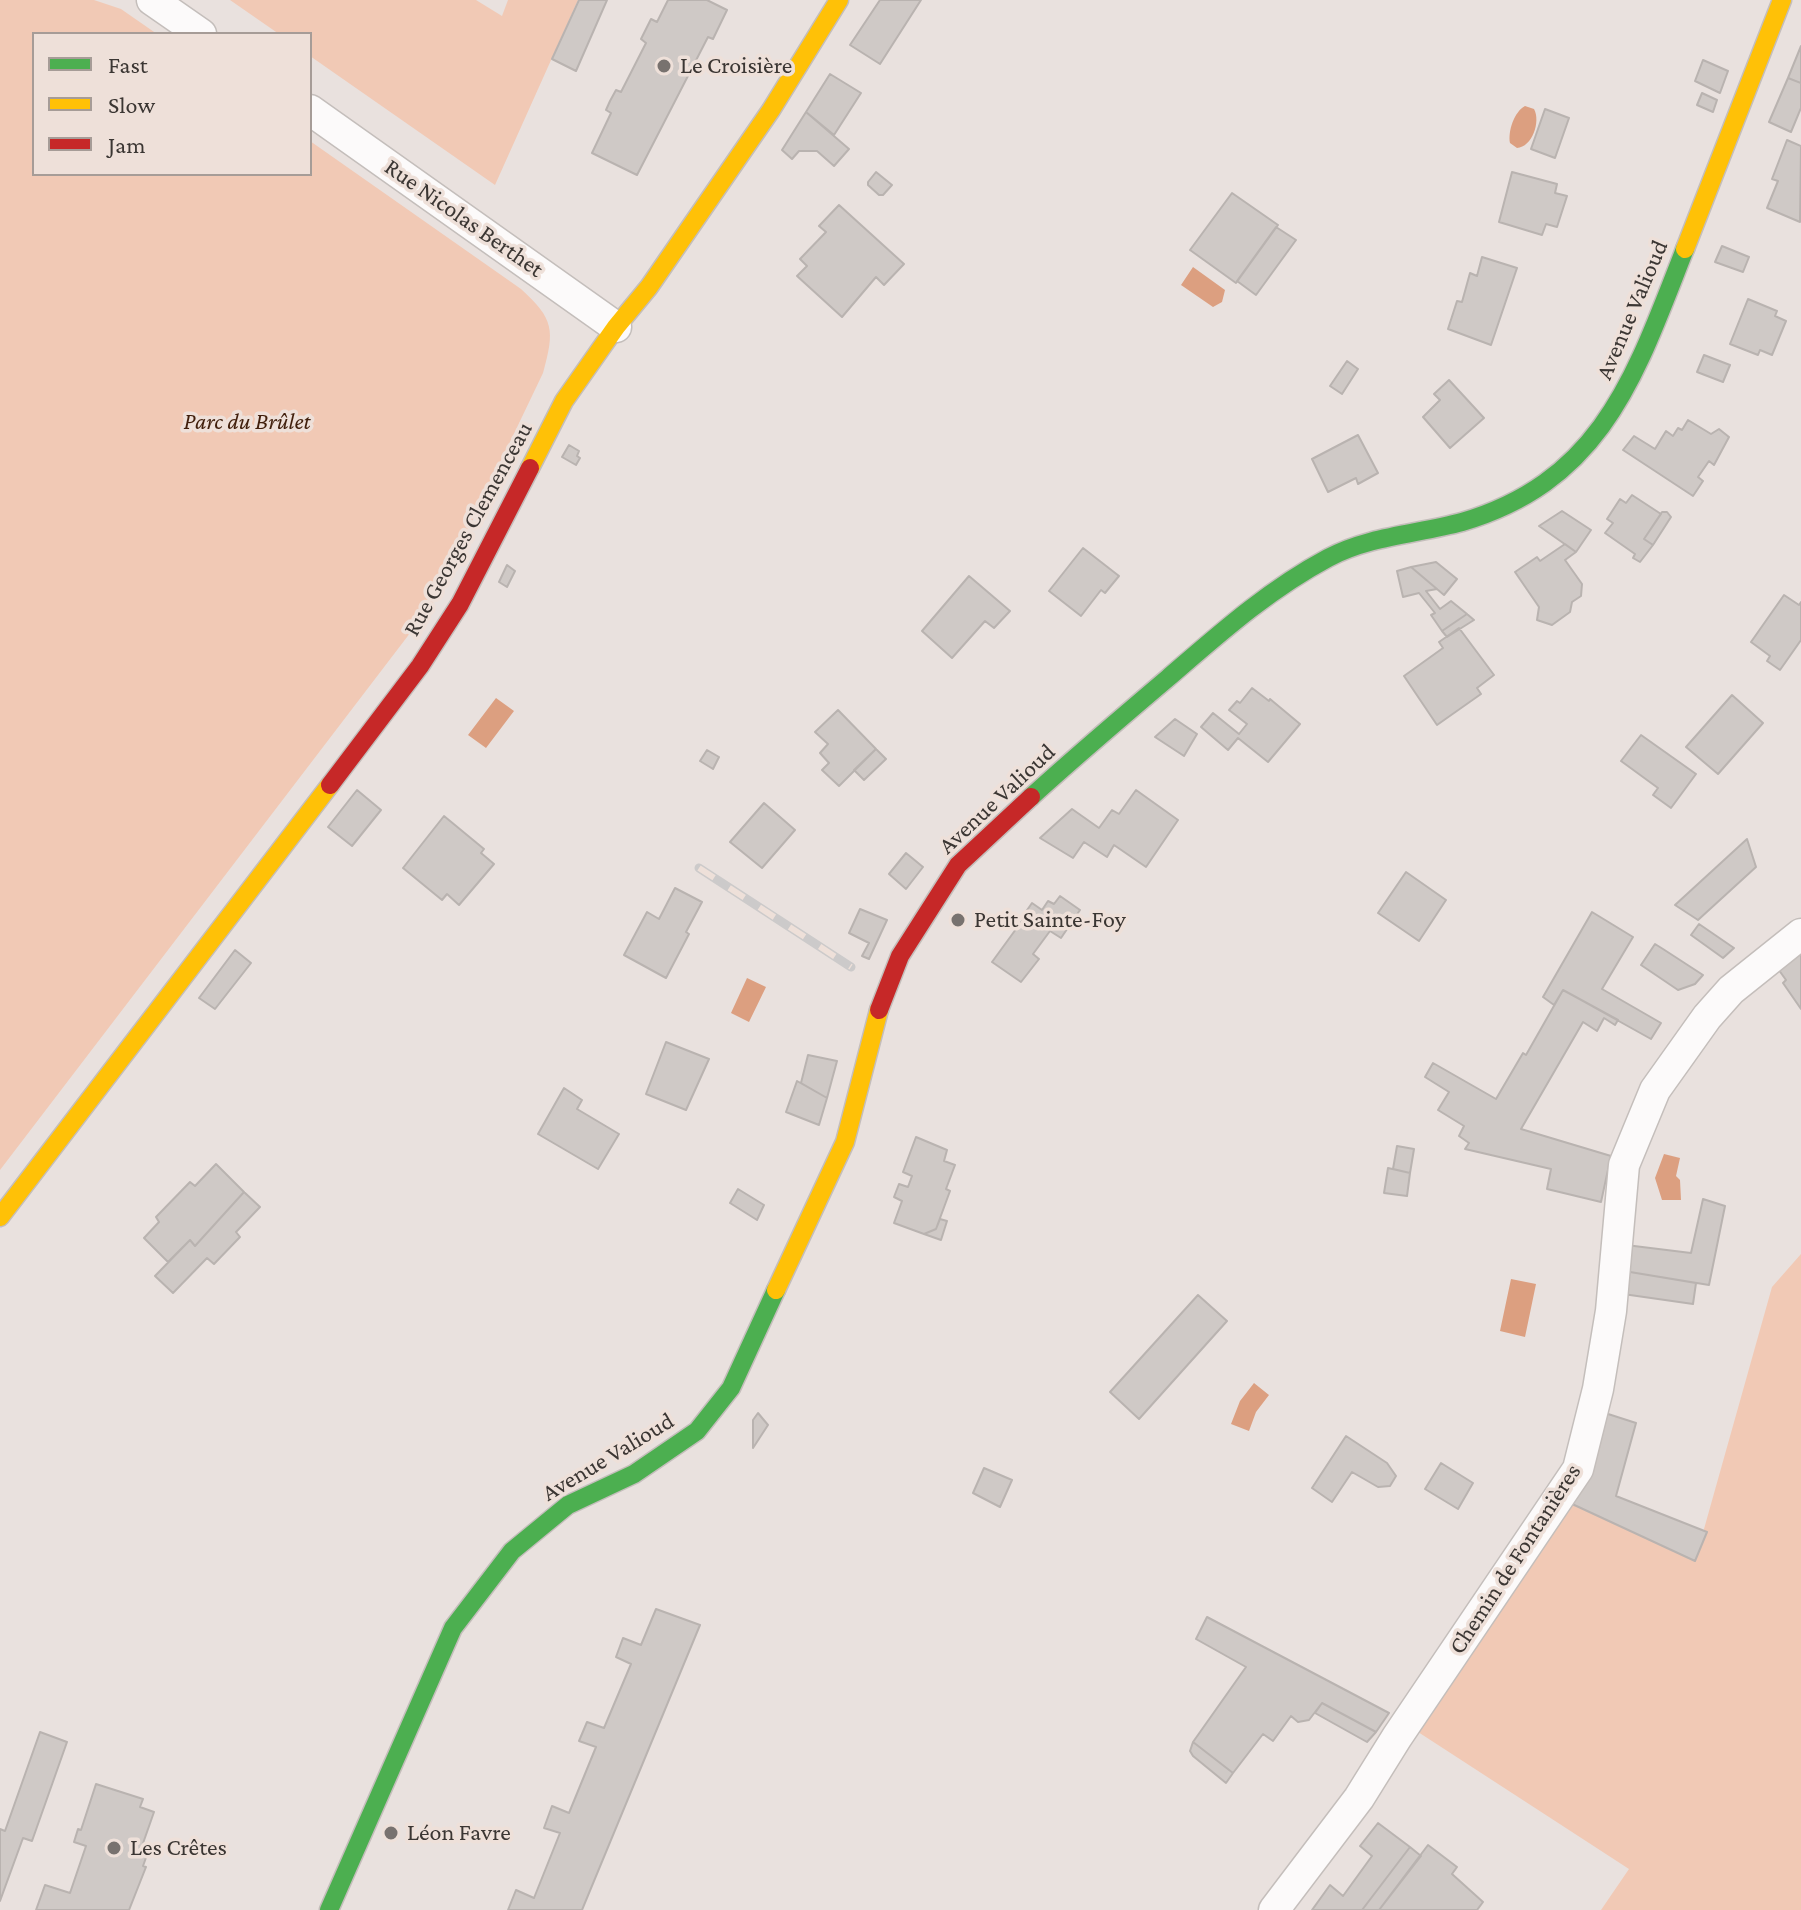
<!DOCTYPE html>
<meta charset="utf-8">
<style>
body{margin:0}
#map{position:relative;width:1801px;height:1910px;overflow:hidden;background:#e9e1de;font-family:"Crimson Pro",serif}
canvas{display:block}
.legend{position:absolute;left:32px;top:32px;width:280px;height:144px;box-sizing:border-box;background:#eee0d9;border:2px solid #a69c97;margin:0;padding:10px 14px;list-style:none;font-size:24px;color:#3b3633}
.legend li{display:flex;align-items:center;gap:16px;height:40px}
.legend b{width:40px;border:2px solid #a69c97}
</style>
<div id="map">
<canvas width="1801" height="1910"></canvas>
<ul class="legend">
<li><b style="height:10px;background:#4caf50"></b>Fast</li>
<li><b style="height:10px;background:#ffc107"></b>Slow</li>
<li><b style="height:10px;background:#c62828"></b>Jam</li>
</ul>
</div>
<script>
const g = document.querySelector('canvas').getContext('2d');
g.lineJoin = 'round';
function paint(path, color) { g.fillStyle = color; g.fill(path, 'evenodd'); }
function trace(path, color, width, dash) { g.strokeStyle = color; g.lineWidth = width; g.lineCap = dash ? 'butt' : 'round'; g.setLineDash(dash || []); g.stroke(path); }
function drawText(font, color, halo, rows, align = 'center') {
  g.font = font + ' "Crimson Pro",serif'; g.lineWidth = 7; g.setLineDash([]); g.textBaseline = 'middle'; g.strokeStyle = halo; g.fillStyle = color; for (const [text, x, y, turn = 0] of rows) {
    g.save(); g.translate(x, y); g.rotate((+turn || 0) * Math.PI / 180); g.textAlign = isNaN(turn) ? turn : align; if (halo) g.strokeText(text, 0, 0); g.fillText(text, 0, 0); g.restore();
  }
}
paint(new Path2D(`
 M0 0H94L121 9 157 34H34V174H310V141L521 289C554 319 555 330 543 373L433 603 0 1170Z
 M230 0H476L502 16 508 0H578L495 185 310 56V34H279Z
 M1801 1254V1910H1601L1629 1869 1415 1730 1484 1637 1570 1503 1695 1561 1772 1287Z`), '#f1c9b5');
paint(new Path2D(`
 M1525 106 1534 109C1541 122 1532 147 1517 148L1510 143C1508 131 1514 112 1525 106Z
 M1193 267 1225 290 1222 302 1213 307 1181 285Z
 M496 698 514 711 486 748 468 735Z
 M747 978 766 987 749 1022 731 1013Z
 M1664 1154 1680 1158 1676 1176 1680 1180 1681 1200H1662L1655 1178Z
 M1511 1279 1536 1284 1525 1337 1500 1331Z
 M1254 1383 1269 1395 1256 1412 1249 1431 1231 1424 1240 1401Z`), '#dc9f80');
const building = new Path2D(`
 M579 0H607L576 71 552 59Z
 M668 0H707L727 10 713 39 708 37 637 175 592 153 611 113 606 110 610 101 616 90 621 92 646 43 641 39 651 19 657 22Z
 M880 0H921L880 64 850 45Z
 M1801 46V83L1788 78Z
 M1703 60 1728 71 1720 93 1695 81Z
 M830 74 861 93 834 135 806 112Z
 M1788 78 1801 83V108L1791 132 1769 122Z
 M1702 93 1717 100 1713 112 1697 105Z
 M1545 109 1569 118 1555 158 1531 149Z
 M806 112 849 149 834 166 817 151H799L792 159 782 150Z
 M1787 140 1801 146 1800 222 1767 208 1778 181 1772 179Z
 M876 172 892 185 883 195H879L868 185V182Z
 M1512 172 1557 184 1555 193 1567 196 1557 227 1546 224 1542 235 1499 222Z
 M1232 193 1278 225 1236 283 1190 250Z
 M839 205 904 264 884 285 876 277 842 317 797 276 807 266 800 259 826 232 819 226Z
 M1276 227 1296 240 1256 295 1237 281Z
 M1722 246 1749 257 1743 272 1715 262Z
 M1482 257 1517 268 1491 345 1448 329 1457 301 1462 302 1470 273 1477 276Z
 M1748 299 1777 311 1775 316 1786 321 1772 355 1760 350 1758 355 1730 344Z
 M1704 355 1730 365 1723 382 1697 372Z
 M1347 361 1358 369 1342 394 1330 386Z
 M1449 380 1484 418 1450 448 1423 417 1440 400 1434 394Z
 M1688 420 1711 434 1719 429 1729 437 1714 465 1709 461 1698 477 1703 481 1693 496 1623 450 1634 436 1655 449 1666 431 1673 436 1678 428 1682 430Z
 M1358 435 1378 473 1358 484 1356 478 1328 492 1312 459Z
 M569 445 579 451 577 456 580 458 576 465 562 457Z
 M1632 495 1661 514 1644 539 1653 545 1640 562 1633 558 1635 554 1605 533 1613 523 1607 519 1620 499 1626 503Z
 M1562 511 1591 530 1576 552 1539 526Z
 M1662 512H1667L1671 517 1653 545 1644 539Z
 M1565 544 1576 552 1565 560 1582 584 1581 596 1572 602 1570 612 1552 625 1537 620 1539 607 1515 572 1537 557 1540 561Z
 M1083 548 1119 576 1105 593 1101 590 1081 616 1049 591Z
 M1436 562 1457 579 1444 595 1411 567Z
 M507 565 515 571 507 587 499 582Z
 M1411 567 1437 589 1426 591 1440 609 1451 601 1467 614 1442 631 1431 615 1435 613 1419 593 1403 597 1397 571Z
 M969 576 1010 611 994 628 985 621 952 658 922 631Z
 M1784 595 1799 605 1801 602V640L1780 670 1767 661 1770 656 1751 642Z
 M1467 614 1474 620 1447 637 1442 631Z
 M1459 628 1494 675 1477 688 1481 694 1437 725 1404 676 1443 648 1439 642Z
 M1252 688 1269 701 1270 699 1300 724 1268 762 1238 738 1228 750 1201 727 1213 713 1239 734 1247 724 1229 710 1237 701 1240 703Z
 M1732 695 1763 723 1718 774 1686 747Z
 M838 710 876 749 839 786 822 770 829 763 820 753 828 744 815 732Z
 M1175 719 1197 734 1184 756 1155 737Z
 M1641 735 1696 774 1671 808 1653 795 1658 788 1621 761Z
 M876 749 886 759 864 780 854 770Z
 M707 750 719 757 713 769 700 761Z
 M357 790 381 810 352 846 328 827Z
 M1136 790 1178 820 1146 867 1114 845 1107 857 1084 842 1073 858 1040 838 1072 809 1099 828 1112 810 1119 814Z
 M764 803 795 830 762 868 730 842Z
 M444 816 484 849 481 853 494 864 459 905 447 894 442 900 403 868Z
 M1747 839 1756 867 1698 920 1675 905Z
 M906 853 923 867 906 889 889 874Z
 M1406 872 1446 900 1419 941 1378 913Z
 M675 888 702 902 686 932 689 934 666 978 624 955 647 912 659 919Z
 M1060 896 1080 910 1061 938 1050 931 1033 954 1039 959 1021 982 992 962 1027 914 1025 913 1032 903 1042 910 1048 901 1054 904Z
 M860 909 887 920 869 959 862 956 869 943 849 933Z
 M1592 912 1633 937 1602 989 1661 1023 1651 1039 1563 990 1554 1005 1543 997Z
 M1699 924 1734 948 1723 958 1691 935Z
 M1655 944 1663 949 1703 975 1695 984 1678 990 1641 965Z
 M1801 945V1009L1783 983 1786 980 1776 966Z
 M235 950 251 963 215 1009 199 998Z
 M1563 990 1618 1020 1615 1025 1604 1018 1597 1031 1583 1022 1521 1129 1611 1156 1601 1202 1547 1189 1551 1169 1465 1149 1469 1143 1459 1136 1464 1126 1438 1110 1449 1092 1425 1077 1433 1063 1496 1099 1523 1053 1526 1055Z
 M666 1042 709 1059 686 1110 646 1094Z
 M808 1055 837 1061 827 1098 801 1083Z
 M797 1081 827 1098 819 1125 786 1112Z
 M564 1088 582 1100 577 1109 619 1134 598 1169 538 1134Z
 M916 1137 947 1150 944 1161 955 1165 946 1189 950 1191 936 1229 924 1234 894 1223 902 1201 894 1197 899 1184 908 1187 912 1176 903 1172Z
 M1397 1146 1414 1149 1410 1173 1393 1169Z
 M216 1164 244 1192 195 1246 190 1240 168 1262 144 1238 159 1222 156 1217 190 1182 195 1186Z
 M1388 1168 1410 1173 1407 1196 1384 1193Z
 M738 1189 764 1205 757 1220 730 1203Z
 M244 1192 260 1207 236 1232 240 1237 214 1264 207 1258 173 1293 155 1276 190 1240 195 1246Z
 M1703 1199 1725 1206 1709 1285 1624 1271 1626 1245 1691 1253Z
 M940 1219 947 1221 941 1240 924 1234 936 1229Z
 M1624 1271 1696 1283 1693 1304 1623 1294Z
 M1198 1295 1227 1321 1139 1419 1110 1392Z
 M758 1413 768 1425 753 1448V1420Z
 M1605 1413 1636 1423 1616 1496 1707 1532 1695 1561 1570 1503Z
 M1346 1436 1387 1463 1396 1476 1390 1486 1378 1487 1352 1472 1332 1502 1312 1488Z
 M1441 1463 1473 1483 1458 1509 1425 1489Z
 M984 1468 1012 1480 1000 1507 973 1493Z
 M656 1609 700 1625 582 1910H508L516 1890 534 1898 560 1833 544 1828 552 1806 569 1813 596 1747 579 1741 587 1722 604 1728 631 1664 616 1657 623 1638 641 1645Z
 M1207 1617 1389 1713 1376 1732 1322 1703 1309 1720 1298 1722 1291 1716 1273 1741 1263 1734 1233 1773 1193 1742 1246 1667 1196 1639Z
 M1322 1703 1376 1732 1367 1742 1315 1713Z
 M40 1732 67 1742 32 1841 23 1838 0 1901V1829L5 1831Z
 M1193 1742 1233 1773 1226 1783 1193 1756 1190 1751Z
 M96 1784 143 1799 140 1807 154 1812 141 1849 148 1852 143 1866 146 1867 129 1910H36L45 1885 70 1893 86 1846 74 1842 78 1829 81 1830Z
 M1378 1823 1410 1847 1362 1910H1312L1330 1885 1343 1896 1372 1856 1360 1846Z
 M1428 1845 1457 1867 1452 1874 1483 1902 1477 1910H1379Z
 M1410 1847 1421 1856 1379 1910H1362Z`);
paint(building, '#cfc9c6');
trace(building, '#b9b3b0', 2);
const street = new Path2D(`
 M152 0 201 34
 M310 110 616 327
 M1274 1910 1359 1798 1397 1737 1578 1469 1598 1389 1611 1311 1624 1165 1655 1090 1707 1017 1731 990 1801 934`);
const fast = new Path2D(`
 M1031 797C1076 756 1122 717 1168 678 1219 634 1268 590 1328 558 1369 536 1418 534 1462 522 1604 480 1636 373 1685 249
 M329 1910 453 1628 512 1551 568 1505 634 1474 697 1431 731 1388 776 1290`);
const slow = new Path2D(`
 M1685 249 1782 0
 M530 468 564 401 616 327 649 287 771 110 839 0
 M0 1217 330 785
 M776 1290 845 1142 879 1010`);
const jam = new Path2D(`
 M330 785 420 666 460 604 530 468
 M879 1010 900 956 958 865 1031 797`);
trace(street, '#c4bebb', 33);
trace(fast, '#c4bebb', 21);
trace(slow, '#c4bebb', 21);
trace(jam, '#c4bebb', 21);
trace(street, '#fcfafa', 30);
trace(fast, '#4caf50', 18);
trace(slow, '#ffc107', 18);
trace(jam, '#c62828', 18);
const rail = new Path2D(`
 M699 868 851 967`);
trace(rail, '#cccaca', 9);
trace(rail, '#eee0d9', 6, [18]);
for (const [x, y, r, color] of [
 [664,66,8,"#78726f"],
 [958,920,8,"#78726f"],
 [391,1833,8,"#78726f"],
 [114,1848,8,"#78726f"]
]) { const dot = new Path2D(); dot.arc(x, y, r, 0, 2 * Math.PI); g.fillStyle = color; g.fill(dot); trace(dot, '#eee0d9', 3); }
drawText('24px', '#3b3633', '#eee0d9', [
 ["Le Croisière",680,66],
 ["Petit Sainte-Foy",974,920],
 ["Léon Favre",407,1833],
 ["Les Crêtes",130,1848]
], 'left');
drawText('24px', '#3b3633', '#eee0d9', [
 ["Rue Nicolas Berthet",464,218,35],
 ["Avenue Valioud",1632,310,-67],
 ["Rue Georges Clemenceau",468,529,-61],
 ["Avenue Valioud",997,799,-43],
 ["Avenue Valioud",608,1457,-31],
 ["Chemin de Fontanières",1515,1559,-57]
]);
drawText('italic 24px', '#411f0c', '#eee0d9', [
 ["Parc du Brûlet",247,422]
]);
</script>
